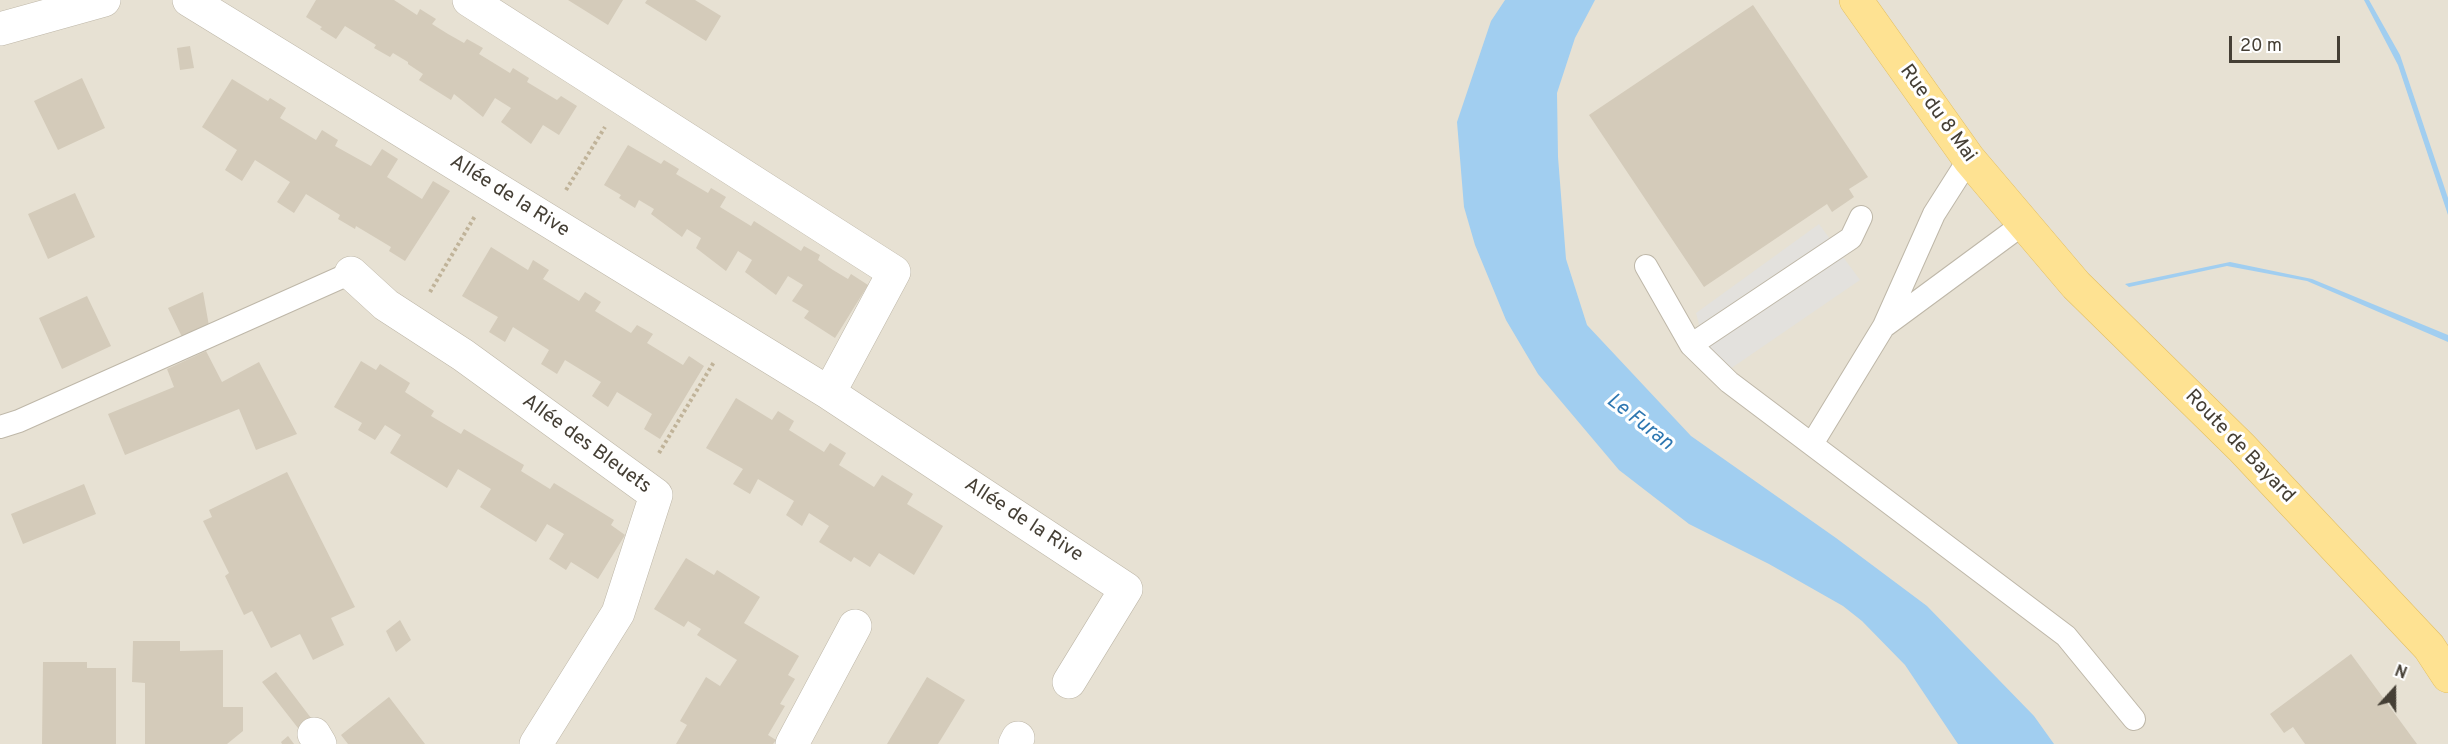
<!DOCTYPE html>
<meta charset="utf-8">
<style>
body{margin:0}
#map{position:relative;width:2448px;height:744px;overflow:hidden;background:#f3efe5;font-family:Overpass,sans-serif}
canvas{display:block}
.north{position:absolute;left:2364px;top:660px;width:60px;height:60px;-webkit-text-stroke:4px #fff;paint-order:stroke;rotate:21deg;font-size:16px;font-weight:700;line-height:24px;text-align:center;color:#453f35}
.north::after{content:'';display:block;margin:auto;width:21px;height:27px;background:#453f35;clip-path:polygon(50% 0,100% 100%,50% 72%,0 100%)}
.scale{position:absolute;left:2229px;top:36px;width:111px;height:27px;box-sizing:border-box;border:3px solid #453f35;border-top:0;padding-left:8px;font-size:18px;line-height:21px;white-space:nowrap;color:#453f35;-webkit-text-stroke:4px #fff;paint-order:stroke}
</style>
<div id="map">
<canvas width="2448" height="744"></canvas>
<div class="north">N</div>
<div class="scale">20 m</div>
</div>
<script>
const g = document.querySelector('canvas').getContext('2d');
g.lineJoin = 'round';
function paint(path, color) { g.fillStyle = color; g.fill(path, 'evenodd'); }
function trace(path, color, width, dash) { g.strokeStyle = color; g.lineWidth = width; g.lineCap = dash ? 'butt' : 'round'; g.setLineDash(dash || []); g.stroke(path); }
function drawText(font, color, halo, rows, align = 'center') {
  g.font = font + ' Overpass,sans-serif'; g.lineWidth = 6; g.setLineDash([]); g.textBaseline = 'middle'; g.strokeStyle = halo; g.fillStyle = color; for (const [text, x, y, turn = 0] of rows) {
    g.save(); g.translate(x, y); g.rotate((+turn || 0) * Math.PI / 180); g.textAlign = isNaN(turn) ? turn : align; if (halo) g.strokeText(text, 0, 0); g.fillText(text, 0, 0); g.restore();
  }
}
paint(new Path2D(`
 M0 0H2448V744H0Z`), '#e7e1d3');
paint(new Path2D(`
 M1819 224 1860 280 1714 380 1696 313Z`), '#e3e1dd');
paint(new Path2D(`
 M1505 0H1595L1575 38 1557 93 1558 157 1566 259 1587 325 1691 436 1836 538 1927 606 2034 716 2054 744H1958L1905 665 1862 621 1843 606 1769 564 1689 524 1619 470 1538 374 1506 320 1475 245 1464 207 1457 122 1491 21Z
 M2364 0H2369L2400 55 2448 198V215L2398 65Z
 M2230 262 2312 279 2448 335V342L2307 281 2227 266 2129 287 2125 284Z`), '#a1cef0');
paint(new Path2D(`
 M316 0H394L417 15 420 9 436 19 432 24 448 34 464 43 467 39 483 48 479 54 510 73 513 68 529 78 527 82 557 100 561 96 577 106 559 135 543 125 531 144 501 122 511 108 495 98 483 117 454 94 451 100 419 80 423 74 408 64V62L393 53 390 57 374 48 376 45 345 26 336 39 320 29 322 27 306 17Z
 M568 0H623L608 25Z
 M647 0H695L721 16 706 41 645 3Z
 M1753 5 1868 177 1849 189 1854 197 1832 212 1827 204 1704 287 1589 115Z
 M190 46 194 68 180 70 177 48Z
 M82 78 105 128 58 150 34 101Z
 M232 79 268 101 270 98 286 108 280 118 316 140 322 130 338 140 335 146 371 166 382 149 398 159 387 177 422 199 433 181 450 191 405 261 389 251 391 247 356 226 355 229 338 219 340 215 306 194 294 213 277 202 290 182 255 160 242 181 225 170 237 150 202 127Z
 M628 145 661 164 664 160 679 169 676 174 708 193 711 188 726 197 720 207 751 226 754 221 801 251 804 246 820 255 818 260 833 270 848 279 851 274 868 285 835 338 804 318 809 311 792 301 803 285 788 276 776 295 745 272 752 260 738 251 726 271 696 248 701 238 687 229 682 237 651 214 654 209 639 200 635 208 619 198 621 195 604 185Z
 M75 193 95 237 48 259 28 214Z
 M491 247 528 270 533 260 549 270 543 279 579 301 585 292 601 302 595 311 631 333 637 325 653 334 647 343 683 365 689 356 704 366 660 439 644 429 652 414 617 392 608 407 592 396 601 382 565 360 557 374 541 364 549 350 513 327 505 342 489 332 498 317 462 296Z
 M203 292 209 326 182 337 168 308Z
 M87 296 111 346 62 369 39 318Z
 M206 351 222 382 259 362 297 434 256 450 239 409 125 455 108 414 174 387 167 369Z
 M361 361 376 370 380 364 410 383 405 392 434 411 431 416 461 434 464 429 524 465 521 471 550 489 554 483 614 520 611 525 625 535 598 579 571 562 566 570 549 559 564 534 547 524 536 542 480 507 491 489 458 469 447 488 390 453 401 435 385 425 375 440 358 430 362 423 334 407Z
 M736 398 772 420 778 411 794 421 789 430 824 452 830 443 846 453 839 465 874 487 882 475 913 494 907 504 943 526 914 575 879 553 870 567 854 557 851 562 819 542 829 526 809 513 802 526 786 515 794 501 758 479 750 494 733 484 743 469 706 448Z
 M287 472 355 607 331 618 344 645 313 660 300 634 271 648 252 611 244 615 225 576 229 573 203 521 212 517 209 510Z
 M84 484 96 514 23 544 11 514Z
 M686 558 714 575 717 570 760 597 744 623 799 656 788 675 795 679 780 704 785 706 768 735 776 740 773 744H676L687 725 680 721 706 677 720 686 737 660 697 635 701 629 688 621 684 627 654 609Z
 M400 620 411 640 396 652 386 631Z
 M133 641H180V651L223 650V707H243V731L227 744H145V683L132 682Z
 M2351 654 2417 744H2305L2293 727 2284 733 2270 714Z
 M43 662H87V668H116V744H42Z
 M276 672 311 718 298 728 262 682Z
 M927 677 965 700 943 736 938 744H887Z
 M389 697 425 744H348L341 735Z
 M288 736 294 744H282L281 742Z`), '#d4cbba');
const lane = new Path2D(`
 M1861 217 1851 238 1691 345 1729 382 2066 636 2134 719
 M1646 266 1691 345
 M1886 325 2023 224
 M0 427 19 421 351 273
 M1812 444 1884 326 1934 214 1969 159`);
const street = new Path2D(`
 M189 0 829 393 894 272 469 0
 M0 29 104 0
 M351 273 386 305 463 355 656 495 618 613 536 744
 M829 393 1126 589 1069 682
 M314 734 320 744
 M792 744 855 626
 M1015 744 1018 738`);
const primary = new Path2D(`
 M1856 0 1969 159 2076 285 2242 448 2429 647 2448 676`);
trace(lane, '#beb7a8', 24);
trace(street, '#beb7a8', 34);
trace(primary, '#e3bf62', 34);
trace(new Path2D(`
 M566 190 605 127
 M430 292 475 216
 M659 453 714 362`), '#c0b399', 4, [3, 3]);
trace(lane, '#fff', 22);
trace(street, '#fff', 33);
trace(primary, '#fee292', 33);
drawText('20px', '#453f35', '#fff', [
 ["Rue du 8 Mai",1937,114,54],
 ["Allée de la Rive",509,197,32],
 ["Allée des Bleuets",586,445,36],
 ["Route de Bayard",2239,447,46],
 ["Allée de la Rive",1023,521,33]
]);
drawText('italic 21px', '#2e77b1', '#fff', [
 ["Le Furan",1639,423,38]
]);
</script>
